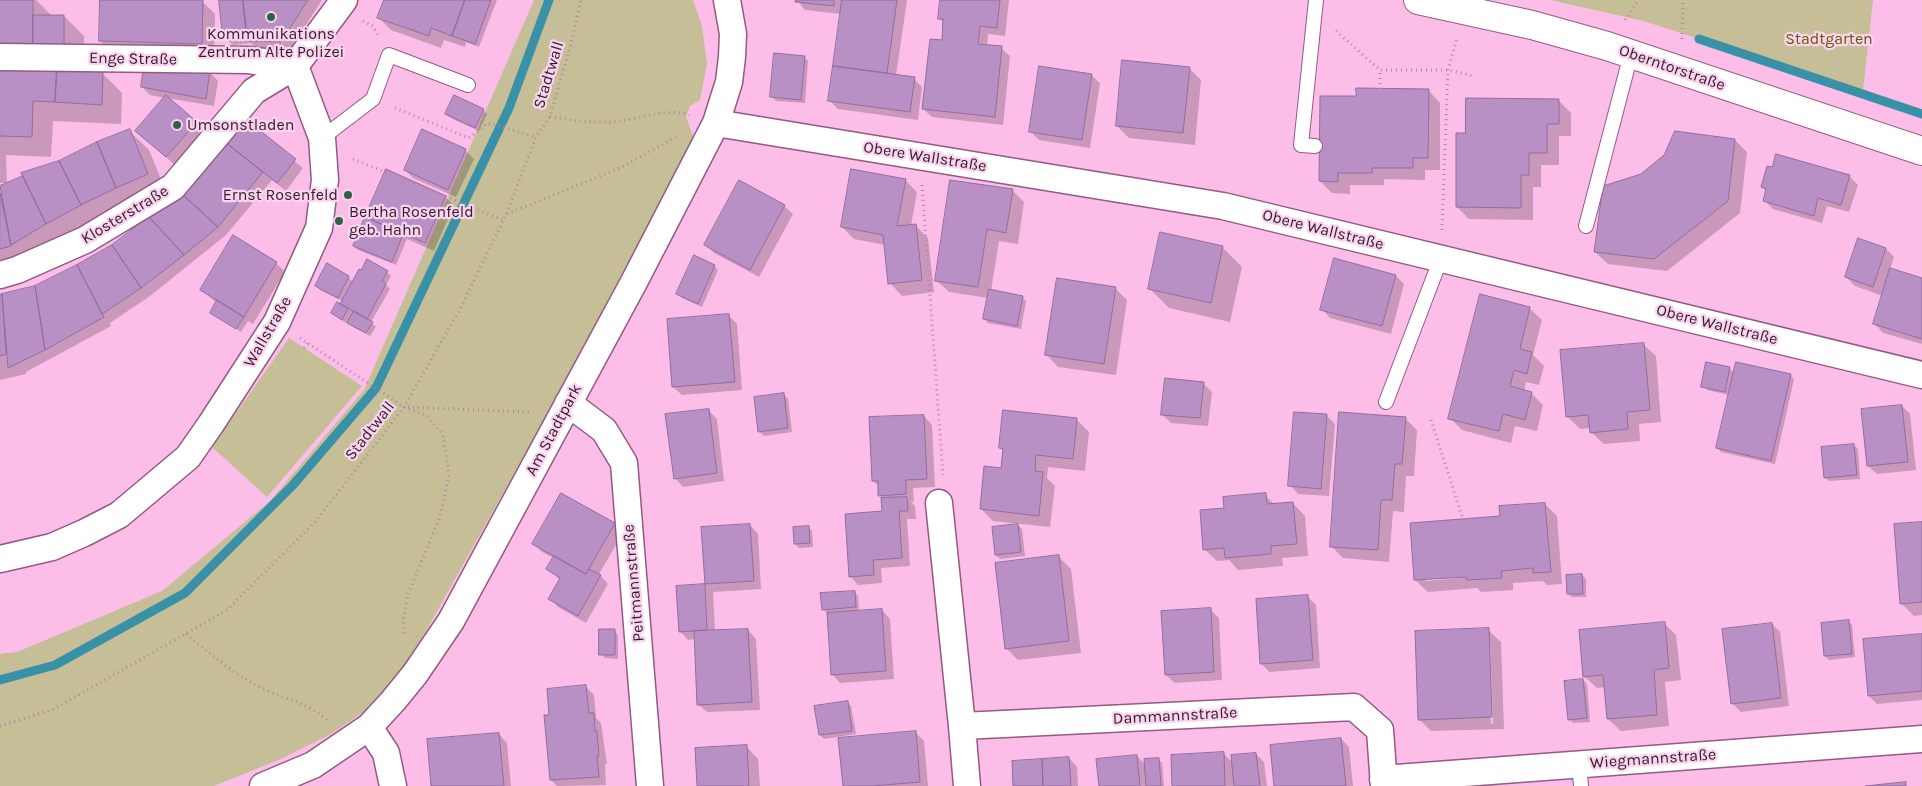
<!DOCTYPE html>
<meta charset="utf-8">
<style>
body{margin:0}
canvas{display:block;background:#fcbee9}
</style>
<canvas width="1922" height="786"></canvas>
<script>
const g = document.querySelector('canvas').getContext('2d');
g.lineJoin = 'round';
function paint(path, color) { g.fillStyle = color; g.fill(path, 'evenodd'); }
function trace(path, color, width, dash) { g.strokeStyle = color; g.lineWidth = width; g.lineCap = dash ? 'butt' : 'round'; g.setLineDash(dash || []); g.stroke(path); }
function drawText(font, color, halo, rows, align = 'center') {
  g.font = font + ' Karla,sans-serif'; g.lineWidth = 4.5; g.setLineDash([]); g.textBaseline = 'middle'; g.strokeStyle = halo; g.fillStyle = color; for (const [text, x, y, turn = 0] of rows) {
    g.save(); g.translate(x, y); g.rotate((+turn || 0) * Math.PI / 180); g.textAlign = isNaN(turn) ? turn : align; if (halo) g.strokeText(text, 0, 0); g.fillText(text, 0, 0); g.restore();
  }
}
paint(new Path2D(`
 M534 0H693L702 26 707 64 700 100 690 106 686 117 694 138 556 398 426 631 399 673 364 712 329 735 283 758 214 786H0V654L17 652 162 591 270 501 364 390Z
 M1550 0H1873L1863 90 1643 21Z
 M289 338 362 386 267 497 212 447Z`), '#c6be96');
paint(new Path2D(`
 M0 0H36L52 16H64L84 36V68H33L102 73 122 93 121 124 53 121 51 157 6 155 7 183H0Z
 M101 0 203 2 215 14 214 56 112 53 100 41Z
 M221 0H322L290 50 257 49 251 43 233 45 224 37Z
 M385 0H497L479 47 466 42 465 47 444 40 441 48 391 30 379 18Z
 M797 0H907L896 76 914 79 922 87 918 120 838 109 829 100 841 14 805 10Z
 M941 0H1009L1005 36 988 34 987 46 1001 48 1010 56 1003 125 932 117 923 109 943 42 944 23 939 18Z
 M804 57 808 61 805 103 776 101 772 97Z
 M1189 68 1201 80 1195 145 1129 138 1117 126Z
 M210 72 218 81 214 106 167 98 216 142 187 176 137 131 165 98 150 95 142 87Z
 M1091 75 1100 83 1090 148 1039 140 1031 132Z
 M1428 90 1440 103V170H1425V180L1384 179V185H1350V194L1332 193 1320 181 1357 98Z
 M1558 100 1571 113V136H1559V165H1541V187H1533V220L1469 219 1457 207 1466 134Z
 M483 110 487 114 479 131 451 118 447 114Z
 M244 120 303 168 286 191 272 180 226 235 150 296 110 323 111 326 26 372V374L0 380V296L35 287 113 246 182 194Z
 M129 131 149 150 167 194 0 276V194L60 162Z
 M1676 132 1735 140 1747 152 1740 213 1667 271 1608 264 1595 252 1642 176 1665 156Z
 M465 150 474 159 456 197 413 178 405 170Z
 M1849 176 1858 185 1849 212 1827 206 1822 223 1773 209 1764 200 1767 191 1762 187Z
 M905 180 917 192 911 226H916L928 238 934 292 902 296 890 283 885 245 854 239 842 227Z
 M1012 190 1024 202 1018 244 999 241 991 291 1022 297 1026 301 1021 329 988 323 984 319 988 298 949 292 936 280Z
 M445 197 454 205 434 251 407 239 396 265 358 250 354 246 366 217Z
 M784 206 793 214 759 277 714 253 706 245Z
 M233 237 276 263 285 272 253 324 248 321 241 332 212 312 217 303 201 289Z
 M1859 240 1886 249 1894 257 1890 270 1922 279V344L1883 333 1875 324 1883 296 1855 286 1846 277Z
 M1222 247 1242 267 1230 322 1169 308 1149 288Z
 M714 266 718 270 702 307 682 298 678 294Z
 M387 272 391 276 386 285 390 289 371 322 376 327 370 336 353 327 347 321 346 323 337 317 333 313 342 301 320 290 316 286 348 277 353 282Z
 M1396 276 1404 284 1391 334 1330 318 1322 309Z
 M1115 288 1127 300 1116 375 1058 367 1046 354Z
 M1529 308 1542 320 1533 355 1544 366 1539 385 1526 382 1524 391 1531 393 1543 405 1537 431 1515 426 1511 443 1462 430 1450 418Z
 M729 316 737 324 742 390 682 395 673 387Z
 M1643 344 1656 356 1661 422 1639 424 1640 441 1604 444 1591 432V428L1580 429 1567 416Z
 M1729 368 1734 373 1790 375 1794 379 1775 464 1721 452 1717 448 1729 395 1707 390 1703 386Z
 M1203 383 1212 392 1208 426 1171 423 1162 414Z
 M784 395 788 399 792 432 764 436 760 432Z
 M1902 406 1910 414 1916 470 1877 474 1868 466Z
 M708 410 717 419 724 481 683 487 675 478Z
 M1004 412 1077 420 1089 432 1085 471 1048 467 1047 478 1055 486 1050 527 993 521 981 509 1003 469 1004 451 1000 447Z
 M1326 415 1335 424 1329 496 1298 494 1290 485Z
 M924 416 932 425 935 487 913 488 914 502H911L915 506 916 519H907L910 566 881 568 882 583 858 585 850 576 883 512 879 486 873 481Z
 M1405 418 1417 430 1414 476H1406L1404 512 1393 511 1389 562 1343 558 1331 546Z
 M1854 445 1858 449 1860 479 1829 481 1825 477Z
 M562 495 614 524 623 533 599 574 608 584 586 623 558 607 550 598 560 580 548 569 554 558 542 552 534 544Z
 M1265 495 1275 505 1293 503 1305 516 1308 556 1282 558 1283 566 1238 570 1229 560 1217 561 1204 549 1225 509Z
 M1545 504 1557 516 1562 584 1547 585 1543 581 1513 583V590L1481 592 1477 588 1428 592 1415 580 1502 517ZM1472 575V577L1425 581V578Z
 M1922 524V615L1914 616 1902 604Z
 M750 525 758 534 761 589 713 592 715 632 748 630 756 639 760 710 707 712 698 704 695 639 688 640 680 631 677 587 706 585 703 528Z
 M1018 525 1022 529 1025 556 1000 559 996 555Z
 M808 527 812 531 813 547 799 548 795 544Z
 M1059 557 1071 569 1081 653 1018 660 1006 648Z
 M1582 575 1586 579V597H1572L1568 593Z
 M854 592 858 596 859 612 882 610 890 619 894 679 840 683 832 674 827 613 823 609Z
 M1307 596 1316 605 1320 668 1269 672 1261 663Z
 M1210 609 1219 618 1222 680 1175 683 1166 675Z
 M1848 621 1852 625 1855 657 1829 660 1825 656 1822 624Z
 M1664 623 1676 635 1681 680 1665 682 1669 726 1621 731 1608 719 1606 687 1597 688 1584 676Z
 M1772 624 1780 632 1789 706 1741 712 1732 703Z
 M1488 630 1501 642 1504 729 1431 731 1419 719ZM1488 640H1490L1493 723 1491 724Z
 M614 631 618 635V659L605 658 601 654Z
 M1922 635V700L1877 704 1869 696Z
 M1583 680 1587 684 1590 722 1573 723 1569 719Z
 M586 687 594 695 596 718 601 723 607 764H605L606 785 557 786 551 780Z
 M847 702 851 706 856 734 824 739 820 735 816 707Z
 M915 732 924 741 928 786H844Z
 M499 734 507 743 511 786H433Z
 M1341 739 1349 747 1353 786H1276Z
 M746 746 758 759 760 786H698Z
 M1223 753 1233 763 1256 754 1264 762 1267 786H1174Z
 M1137 756 1146 765 1158 759 1162 763 1164 786H1100Z
 M1069 758 1077 767 1078 786H1015Z`), '#0003');
trace(new Path2D(`
 M1699 39 1922 114
 M0 680 55 665 185 593 293 485 376 388 509 108 549 0`), '#3991a8', 9);
const building = new Path2D(`
 M0 0H33V49L0 48Z
 M100 0H203L202 44 99 41Z
 M219 0H243L247 35 223 37Z
 M243 0H308L281 42 247 41Z
 M384 0H465L452 36 431 28 429 36 377 18Z
 M465 0H491L475 44 452 36Z
 M796 0H834V6L795 2Z
 M842 0H897L887 73 833 66Z
 M940 0H1000L997 28 980 26 978 44 1002 46 995 117 922 109 930 39 942 40 943 19H938Z
 M33 15H64V49H33Z
 M774 53 805 56 801 100 770 97Z
 M145 60 210 71 206 99 141 87Z
 M1122 60 1190 67 1183 133 1116 126Z
 M833 66 915 77 910 112 828 101Z
 M1039 66 1092 74 1082 140 1029 132Z
 M0 67 57 69 55 102 33 101 32 137 0 136Z
 M57 69 103 72 102 105 55 102Z
 M1356 88 1429 89 1428 158H1413V168H1372V173H1338V182L1319 181 1320 96H1356Z
 M166 95 197 122 166 157 135 131Z
 M454 95 484 109 475 128 445 114Z
 M1466 98 1559 99V124H1547V153H1529V175H1521V208L1456 207V133H1465Z
 M244 118 296 159 277 183 225 142Z
 M130 129 148 174 116 188 97 142Z
 M422 129 466 149 448 190 404 170Z
 M1675 131 1735 139 1728 201 1654 259 1594 252 1603 186 1641 174 1664 155Z
 M97 142 116 188 81 205 59 161Z
 M225 142 263 172 218 227 181 193Z
 M1776 154 1850 175 1841 205 1818 198 1814 216 1763 201 1766 189 1761 187 1767 166 1772 167Z
 M59 161 81 205 46 224 21 173Z
 M386 169 446 196 425 243 365 217Z
 M851 169 906 179 897 226 916 224 922 280 888 284 883 235 841 227Z
 M23 176 46 224 11 245 0 186Z
 M739 180 785 205 750 270 704 245Z
 M950 180 1013 189 1006 233 987 229 978 287 935 281Z
 M0 193 11 246 0 249Z
 M181 193 218 227 184 255 149 217Z
 M149 217 184 255 141 288 112 245Z
 M365 217 403 234 392 262 353 246Z
 M1160 232 1223 246 1211 303 1148 289Z
 M233 235 277 262 244 317 200 290Z
 M1858 238 1886 248 1873 287 1845 277Z
 M112 245 141 288 102 314 77 265Z
 M694 255 715 265 698 304 676 294Z
 M1334 258 1396 275 1382 326 1320 310Z
 M367 259 388 271 382 281 386 284 367 319 340 304 359 269 361 270Z
 M327 263 349 276 338 298 315 286Z
 M77 265 104 317 45 350 35 286Z
 M1890 268 1922 278V339L1873 324Z
 M1057 278 1116 287 1104 364 1045 355Z
 M35 286 45 350 8 368 2 294Z
 M989 289 1023 296 1017 326 983 319Z
 M0 294H2L6 354 0 356Z
 M1480 294 1530 307 1520 349 1532 352 1527 374 1514 370 1510 386 1532 392 1525 420 1503 414 1499 431 1448 419Z
 M217 300 244 317 236 329 210 313Z
 M337 302 348 308 342 320 331 313Z
 M354 311 373 322 366 333 347 323Z
 M729 314 735 382 672 387 667 319Z
 M1644 343 1650 410 1627 412 1628 429 1590 433 1588 415 1566 417 1560 350Z
 M1706 362 1730 367 1725 392 1701 387Z
 M1736 362 1791 374 1771 461 1716 448Z
 M1165 378 1204 382 1200 418 1161 415Z
 M784 393 788 428 758 432 754 397Z
 M1902 405 1908 462 1867 466 1861 409Z
 M709 409 717 473 674 479 665 414Z
 M1003 410 1077 418 1073 459 1036 455 1035 471 1043 472 1039 516 980 509 984 466 1001 468 1003 449 999 448Z
 M1294 412 1327 414 1321 489 1288 486Z
 M1339 412 1406 417 1402 464H1395L1392 500H1381L1378 550 1330 547Z
 M924 415 927 479 906 480V494L878 496V481H872L869 417Z
 M1854 444 1857 475 1824 478 1821 447Z
 M561 493 615 523 586 574 532 544Z
 M1266 493 1267 504 1293 502 1297 544 1271 546V554L1225 558 1224 548 1203 550 1200 510 1224 508 1223 497Z
 M907 497 908 511H899L902 558 873 560 874 575 849 577 845 514 882 511 881 498Z
 M1545 503 1551 572 1533 573V568L1501 571 1502 578 1467 580 1466 577 1414 580 1410 523 1500 516 1499 506Z
 M1922 522V602L1900 604 1894 524Z
 M750 524 754 581 705 584 701 527Z
 M1018 524 1021 552 995 555 992 527Z
 M809 526 810 543 794 544 793 527Z
 M1059 555 1069 641 1005 649 995 563Z
 M554 556 586 574 589 569 601 575 578 616 548 599 560 578 546 569Z
 M1582 574 1583 594H1567L1566 575Z
 M705 584 707 630 679 632 676 586Z
 M855 591 856 607 822 610 820 593Z
 M1308 595 1313 660 1260 664 1256 599Z
 M1211 608 1214 672 1165 675 1161 611Z
 M882 609 886 671 831 675 827 613Z
 M1849 620 1852 654 1824 656 1821 623Z
 M1665 622 1669 668 1654 670 1657 715 1607 719 1603 675 1583 677 1579 630Z
 M1772 623 1781 698 1731 704 1722 629Z
 M1489 628 1492 717 1418 720 1415 631Z
 M599 629H615V655H599Z
 M748 629 752 702 697 705 694 631Z
 M1922 634V691L1868 696 1863 639Z
 M1583 679 1587 718 1568 720 1564 681Z
 M586 685 589 713H594L595 731H597L599 756H597L599 777 550 780 544 715H549L547 689Z
 M848 701 852 731 819 735 814 706Z
 M916 731 920 782 872 786H843L838 738Z
 M499 733 504 786H431L427 739Z
 M1341 738 1346 786H1274L1270 745Z
 M747 745 749 786H697L695 748Z
 M1224 752 1225 786H1172L1171 755Z
 M1256 753 1260 786H1234L1231 755Z
 M1137 755 1140 786H1099L1096 759Z
 M1069 757 1071 786H1043L1042 759Z
 M1159 758 1161 786H1146L1144 759Z
 M1042 759 1043 786H1013L1012 761Z
 M1906 782V786H1866Z`);
paint(building, '#b990c6');
trace(building, '#936ca0', 1);
const lane = new Path2D(`
 M322 138 373 99 389 55 468 85
 M1315 146 1301 145 1316 0
 M1586 226 1631 54
 M1386 402 1441 258
 M1579 764 1581 786`);
const street = new Path2D(`
 M0 57 248 60 295 66
 M716 123 1223 206 1922 375
 M0 275 17 270 85 240 173 187 254 91 295 66 344 0
 M568 403 604 430 624 463 650 786
 M939 503 962 726
 M0 559 52 547 84 533 119 515 188 457 211 424 277 322 319 228 325 180 322 138 295 66
 M369 727 386 753 393 786
 M1383 779 1922 739
 M263 786 313 765 369 727 393 701 415 674 451 621 634 282 716 123 729 82 732 57 733 34 727 0
 M967 786 962 726 1354 707 1380 730 1384 786`);
const secondary = new Path2D(`
 M1418 0 1532 25 1607 46 1922 151`);
trace(lane, '#925b82', 16);
trace(street, '#925b82', 29);
trace(secondary, '#925b82', 30);
trace(new Path2D(`
 M1625 20 1639 0
 M363 21 373 26 378 35
 M1336 31 1380 70
 M1682 39 1683 0
 M1380 89V70H1448L1474 76
 M395 108 469 138 488 123 536 137
 M550 116C573 121 596 124 620 121 642 118 668 108 689 115
 M353 159 503 220
 M922 185 943 475
 M507 214 620 168 676 137
 M1442 230 1448 70 1457 38
 M300 338 404 407 427 416 443 435 449 475 440 517 408 594 403 620 404 636
 M304 348 307 343
 M408 407 531 412
 M1431 420 1463 519
 M186 634C213 656 236 676 268 691 291 701 307 703 327 720
 M0 726 54 709 227 610 316 521 404 407 459 311 506 215 536 137 550 116 571 44 581 0`), '#b685a7', 3, [1, 4]);
trace(lane, '#fff', 14);
trace(street, '#fff', 26);
trace(secondary, '#fff', 28);
for (const [x, y, r, color] of [
 [271,17,5,"#2f6246"],
 [177,125,5,"#2f6246"],
 [348,195,5,"#2f6246"],
 [339,221,5,"#2f6246"]
]) { const dot = new Path2D(); dot.arc(x, y, r, 0, 2 * Math.PI); g.fillStyle = color; g.fill(dot); trace(dot, '#fad4ee', 2); }
drawText('16px', '#321b2c', '#fad4ee', [
 ["Kommunikations",271,34,"center"],
 ["Zentrum Alte Polizei",271,52,"center"],
 ["Umsonstladen",187,125],
 ["Ernst Rosenfeld",338,195,"right"],
 ["Bertha Rosenfeld",349,212],
 ["geb. Hahn",349,230]
], 'left');
drawText('16px', '#665700', '#fad4ee', [
 ["Stadtgarten",1829,39]
]);
drawText('16px', '#321b2c', '#fad4ee', [
 ["Enge Straße",133,59,1],
 ["Oberntorstraße",1672,68,19],
 ["Stadtwall",549,75,-73],
 ["Obere Wallstraße",925,157,9],
 ["Klosterstraße",125,215,-31],
 ["Obere Wallstraße",1323,230,14],
 ["Obere Wallstraße",1717,325,14],
 ["Wallstraße",268,332,-60],
 ["Am Stadtpark",554,430,-62],
 ["Stadtwall",370,431,-52],
 ["Peitmannstraße",634,583,-95],
 ["Dammannstraße",1175,716,-3],
 ["Wiegmannstraße",1653,759,-4]
]);
</script>
